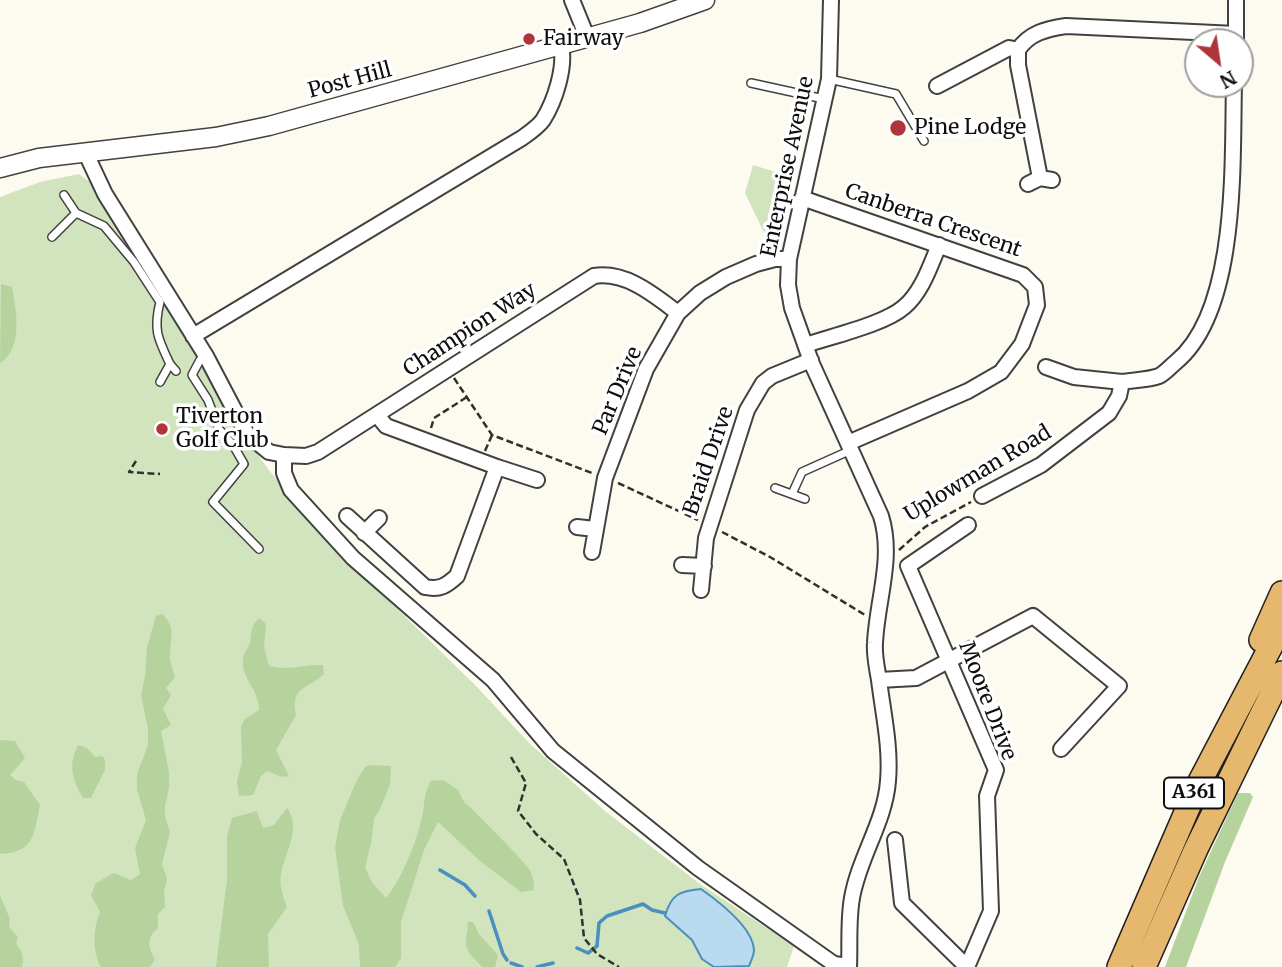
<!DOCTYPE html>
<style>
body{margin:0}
#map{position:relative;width:1282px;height:967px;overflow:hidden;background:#fdfbf0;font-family:Merriweather,serif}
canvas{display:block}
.north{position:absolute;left:1184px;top:28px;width:70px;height:70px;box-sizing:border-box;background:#fff;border:2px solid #9f9f9f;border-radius:50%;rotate:151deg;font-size:19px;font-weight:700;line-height:28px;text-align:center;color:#0e0e0e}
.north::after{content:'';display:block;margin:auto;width:24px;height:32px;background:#af353a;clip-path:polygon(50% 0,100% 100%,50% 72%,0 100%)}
</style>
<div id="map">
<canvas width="1282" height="967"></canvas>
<div class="north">N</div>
</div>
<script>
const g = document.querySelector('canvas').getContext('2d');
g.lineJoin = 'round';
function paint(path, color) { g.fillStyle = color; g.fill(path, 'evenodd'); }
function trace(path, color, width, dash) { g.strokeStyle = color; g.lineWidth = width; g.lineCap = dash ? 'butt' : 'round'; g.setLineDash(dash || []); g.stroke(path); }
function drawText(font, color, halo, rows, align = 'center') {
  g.font = font + ' Merriweather,serif'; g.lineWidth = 7; g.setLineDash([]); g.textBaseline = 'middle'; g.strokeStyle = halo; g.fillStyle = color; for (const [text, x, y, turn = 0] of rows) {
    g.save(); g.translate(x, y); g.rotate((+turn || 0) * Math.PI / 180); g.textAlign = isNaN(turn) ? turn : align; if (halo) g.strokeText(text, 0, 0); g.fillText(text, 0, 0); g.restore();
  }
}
paint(new Path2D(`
 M753 165 795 178 776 243 770 245 745 193Z
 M79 174 94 185 194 352 227 399 240 429 268 469 327 540 477 687 529 743 605 811 700 884 794 946 787 967H0V197L40 182Z`), '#d1e4bd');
paint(new Path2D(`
 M1 284 12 287C16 310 24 348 0 363Z
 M162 614C176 627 171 636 170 653 169 660 173 669 175 677L166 688 171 695 163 709 171 725 161 731 169 772V788L165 806V816L170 832 162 864 167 879 164 892 165 907 158 914V928C146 938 148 947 155 959L150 967H101C92 951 93 929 100 912L91 895 96 883 114 873 131 880 140 874 135 848 146 820 137 789V774L148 745V729L141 695 145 676 147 648 156 616Z
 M259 618 266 624 264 647 269 666C292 671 302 664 323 665L324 674C307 690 290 686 296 715L276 750 289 776 282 777 267 771 261 776 253 795 239 796 237 781 242 762 241 726 245 719 259 710C260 691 240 677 243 658 244 653 248 648 250 643 252 632 250 626 259 618Z
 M0 740 15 741 25 758 10 775 16 780 24 782 40 805C34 834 34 853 0 854Z
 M78 745 87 748 95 757 102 756 105 760V770L91 798H83C72 779 68 764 78 745Z
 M370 765 391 766 390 784 381 807 374 819 371 843 365 868 372 882 386 898C402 879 419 837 423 812 425 799 424 793 431 781L443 780 458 790 464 802C469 805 524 861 529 869 533 877 534 882 534 890L521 892 480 861 438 822 424 850 401 922V958L395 967H360L359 945 343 905 335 848 340 820 357 780 365 767Z
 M1238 793H1250L1253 797 1225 862 1186 967H1165L1199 877Z
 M287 808C302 829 285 851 281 874 279 886 283 896 287 907L268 934 269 967H216L227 880V837L232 818 257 811 263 828 274 825Z
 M0 896 10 919 9 927 18 937 16 943C21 950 25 957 22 967H0Z
 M467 922H473L479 934 498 955 495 967H482C475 959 465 952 466 941 466 933 469 930 467 922Z`), '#b6d39e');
const water = new Path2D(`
 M701 889C718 901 753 927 754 950 754 955 751 961 749 966L714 967 702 959 692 940 665 916C671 894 680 891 701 889Z`);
paint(water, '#badbef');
trace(water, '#4a8fbe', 2);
trace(new Path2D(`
 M440 870 465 885 475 896
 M489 911 503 954 507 960
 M577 948 588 953 597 946 599 923 607 916 643 904 652 910 665 913
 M511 963 522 967
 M537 967 553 963`), '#4a8fbe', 3.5);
const service = new Path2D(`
 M829 79 896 94 924 141
 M751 83 824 99
 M64 195 76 213 104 226 134 262 160 302C153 330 158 339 170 364
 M52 237 76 213
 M205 356 200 360 192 375 208 400 219 429 233 445 244 464 213 502 259 549
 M160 382 170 364 176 371
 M775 488 805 499
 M792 494 802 472 851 450`);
const minor = new Path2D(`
 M572 0 587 37
 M831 0 829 79 789 259 788 285 792 308 812 364 881 516C894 558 877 600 875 643 874 655 877 668 879 680 883 713 891 747 888 781 885 822 859 857 852 898 848 920 850 945 849 967
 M1236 41V0
 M1018 50V65L1040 178
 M937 86 1009 48 1018 50C1029 33 1046 29 1066 26L1236 34
 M87 151 89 160 105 194 206 356 247 434 269 452 284 455V473L291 490 353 558 493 680 553 751 698 868 834 964 849 966
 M1028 184 1040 178 1052 180
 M802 198 1023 275 1035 287 1037 305 1022 344 1001 372 968 391 848 443
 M193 336 522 138C529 133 538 127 543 120 555 101 566 67 561 45
 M806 345C832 336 885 324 904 307 922 292 930 266 939 245
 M1046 367 1074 377 1122 382
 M284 455 306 456 318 452 594 276C626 271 654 295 678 313
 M497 467 537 480
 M982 496 1041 465 1109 413 1119 396 1122 382C1133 380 1148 380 1159 376 1165 373 1171 366 1176 362 1239 310 1232 160 1234 84
 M347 516 425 587C440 590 446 586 457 576L497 467 386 426 377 415
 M577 527 595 529
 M364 533 379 518
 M592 552 605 478 646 369 678 313 700 293 726 277 756 264 775 259H789
 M682 565 704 566
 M701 590 706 538 747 410 763 383 772 376 811 360
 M879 680 916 678 1033 616 1119 686 1061 749
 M895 840 902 903 967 967
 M967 967 991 911 987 796 996 770 908 566 968 525`);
const tertiary = new Path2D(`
 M0 168 39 158 216 137 269 126 640 23 705 0`);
const trunk = new Path2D(`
 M1261 640 1282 593
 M1119 967 1197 787 1282 625
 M1144 967 1196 849 1282 673`);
trace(service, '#414141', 10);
trace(minor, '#414141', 18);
trace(tertiary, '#414141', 21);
trace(trunk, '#1f1f1f', 26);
trace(new Path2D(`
 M454 378 492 435 592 473
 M431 428 434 418 467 397
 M485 451 492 435
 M136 461 129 472 160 474
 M618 483 698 520
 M722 532 770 557 865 615
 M899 550 925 527 971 502
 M511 757 526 783 518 811 536 834 564 859 580 900 584 938 597 954 619 967`), '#303030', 2.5, [7, 3.5]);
trace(service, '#fff', 7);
trace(minor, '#fff', 14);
trace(tertiary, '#fff', 18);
trace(trunk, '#e6b86e', 23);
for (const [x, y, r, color] of [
 [529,39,7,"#af353a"],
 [898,128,9,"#af353a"],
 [162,429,7,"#af353a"]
]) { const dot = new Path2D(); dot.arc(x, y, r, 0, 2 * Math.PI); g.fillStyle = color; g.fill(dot); trace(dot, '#fff', 2.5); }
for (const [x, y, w] of [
 [1194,793,60]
]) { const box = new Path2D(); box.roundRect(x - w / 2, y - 15.5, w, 31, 5); g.fillStyle = '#fff'; g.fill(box); trace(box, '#0e0e0e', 2); }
drawText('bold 19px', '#0e0e0e', null, [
 ["A361",1194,793]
]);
drawText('21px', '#0e0e0e', '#fff', [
 ["Fairway",543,39],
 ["Pine Lodge",914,128],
 ["Tiverton",176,417],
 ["Golf Club",176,441]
], 'left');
drawText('21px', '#0e0e0e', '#fff', [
 ["Post Hill",350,81,-15],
 ["Enterprise Avenue",788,167,-78],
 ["Canberra Crescent",933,221,19],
 ["Champion Way",470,330,-33],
 ["Par Drive",618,391,-67],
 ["Braid Drive",709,461,-71],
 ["Uplowman Road",978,474,-31],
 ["Moore Drive",987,701,69]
]);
</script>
